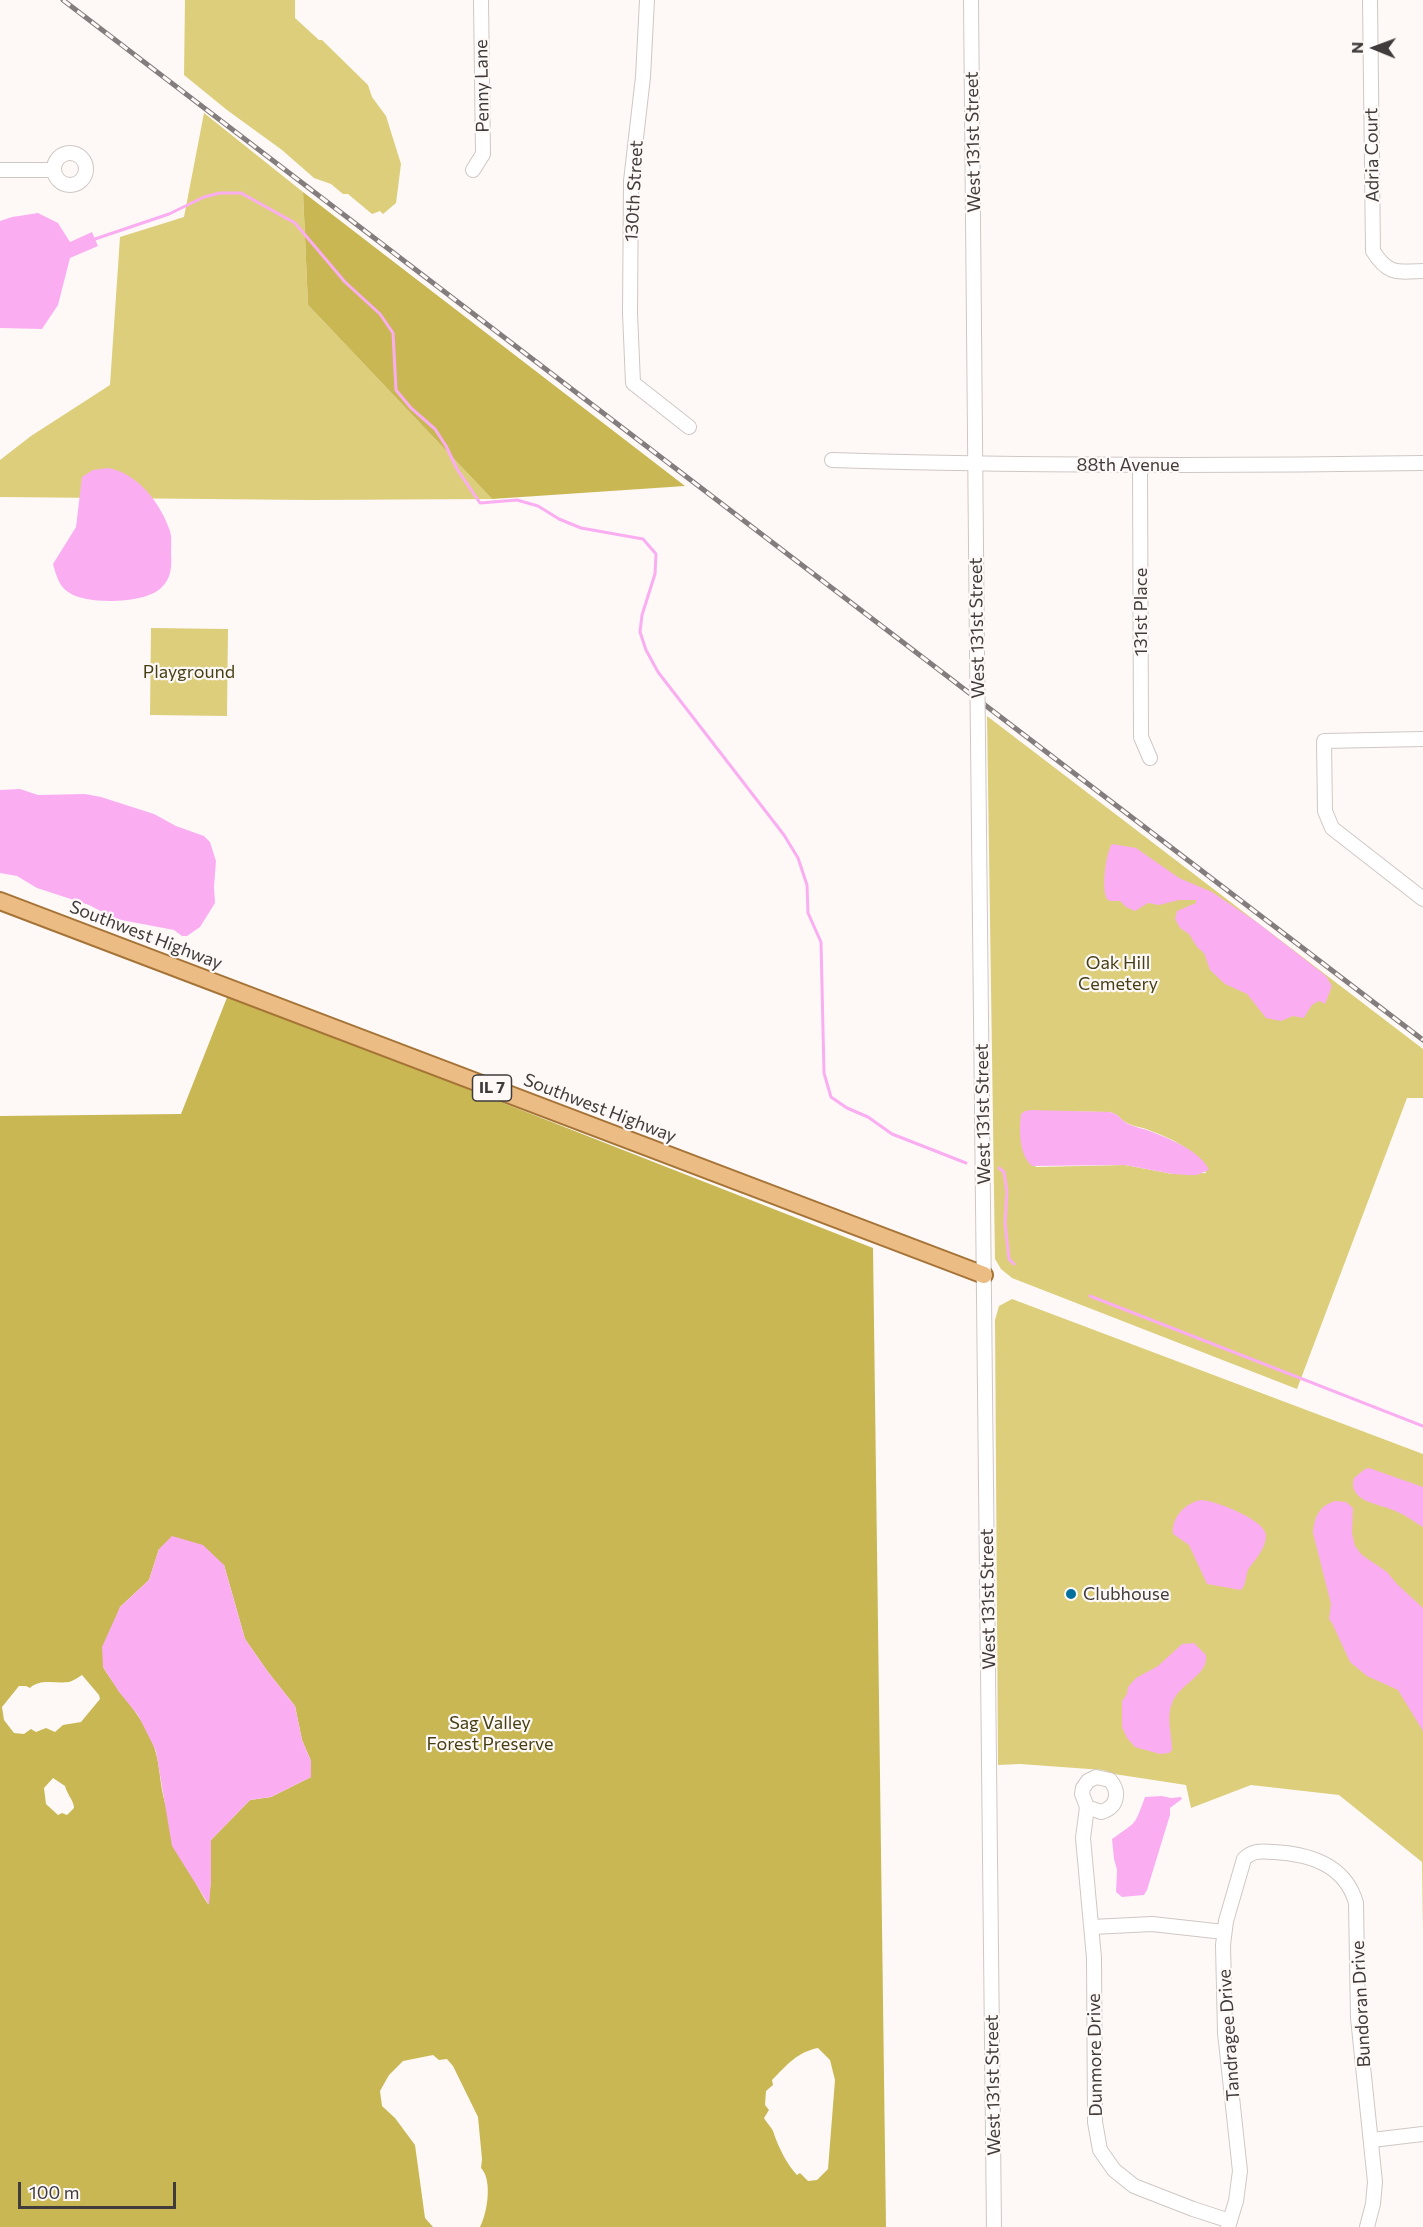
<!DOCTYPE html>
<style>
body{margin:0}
#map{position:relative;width:1423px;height:2227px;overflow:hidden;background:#fef9f7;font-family:Commissioner,sans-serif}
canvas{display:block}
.north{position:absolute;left:1345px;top:18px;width:60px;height:60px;-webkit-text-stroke:4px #fef9f7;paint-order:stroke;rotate:271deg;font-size:16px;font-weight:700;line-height:24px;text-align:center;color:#403c3b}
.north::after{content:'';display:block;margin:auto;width:21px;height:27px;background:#403c3b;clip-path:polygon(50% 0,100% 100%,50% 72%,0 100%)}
.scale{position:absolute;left:18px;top:2182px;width:158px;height:27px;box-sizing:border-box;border:3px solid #403c3b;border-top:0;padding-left:8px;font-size:18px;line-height:21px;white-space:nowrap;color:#403c3b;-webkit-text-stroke:4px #fef9f7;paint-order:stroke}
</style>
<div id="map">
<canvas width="1423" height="2227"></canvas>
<div class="north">N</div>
<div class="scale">100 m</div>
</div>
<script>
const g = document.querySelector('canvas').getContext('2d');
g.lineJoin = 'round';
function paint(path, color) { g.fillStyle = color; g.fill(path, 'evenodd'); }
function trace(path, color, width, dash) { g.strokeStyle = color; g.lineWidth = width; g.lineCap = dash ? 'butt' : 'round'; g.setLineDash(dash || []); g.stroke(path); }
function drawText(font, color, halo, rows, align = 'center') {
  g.font = font + ' Commissioner,sans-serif'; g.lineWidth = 4.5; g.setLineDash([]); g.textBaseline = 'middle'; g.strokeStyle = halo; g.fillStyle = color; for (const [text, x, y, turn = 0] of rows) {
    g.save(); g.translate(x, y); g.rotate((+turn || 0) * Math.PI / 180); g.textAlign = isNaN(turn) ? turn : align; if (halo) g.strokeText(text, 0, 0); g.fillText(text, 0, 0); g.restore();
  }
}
paint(new Path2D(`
 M185 0H295V18L319 40H322L368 85 372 97 386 116 401 164 396 203 383 214 380 211 372 214 348 194H343L331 184 314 178 282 150 227 110 184 75Z
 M204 113 303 192 308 305 492 499 311 500 0 497V460L31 436 110 385 120 237 184 217Z
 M151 628 228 629 227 716 150 715Z
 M987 716 1423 1049V1098H1407L1297 1389 1012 1278 1001 1269 995 1259ZM1025 1111 1110 1112C1121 1116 1118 1117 1125 1122 1130 1125 1137 1127 1143 1128 1170 1138 1193 1146 1206 1173L1173 1174 1125 1165 1036 1167C1020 1140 1019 1142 1025 1111Z
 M1012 1299 1423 1454V1933L1422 1862 1339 1795 1251 1785 1191 1808 1186 1785 1114 1774 1103 1770 1020 1764 998 1765 995 1320 999 1306Z`), '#ddce7b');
paint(new Path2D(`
 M303 192 685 486 492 499 308 305Z
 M228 995 873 1248 886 2227H480C487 2214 493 2180 481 2168L482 2159 478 2117 453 2066 447 2059 439 2060 433 2055 403 2061 389 2075 380 2091 382 2106 395 2118 415 2145 425 2218 433 2227H0V1116L181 1114ZM159 1549 224 1565 245 1639 268 1672 295 1706 302 1740 311 1761V1777L271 1797 250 1800 211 1840V1881L208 1904C190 1877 172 1830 164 1799 160 1784 160 1768 156 1753 148 1721 120 1695 103 1667L120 1607 149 1580ZM82 1675 99 1695 100 1699 81 1722 63 1725 55 1732 46 1728 36 1732 31 1729 24 1734 14 1733 4 1720 2 1707 19 1686H26L30 1688C40 1678 56 1684 69 1682 73 1681 79 1677 82 1675ZM53 1778 65 1786C67 1794 74 1801 74 1808L67 1815 62 1813 58 1815 46 1804 44 1788ZM818 2048 830 2060 835 2080 828 2169 817 2180 808 2181 800 2173 797 2175C787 2165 778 2146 774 2134 773 2129 767 2123 764 2118L769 2110 765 2105 766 2091 773 2085 772 2080C787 2065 797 2052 818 2048Z`), '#c9b753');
paint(new Path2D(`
 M38 213 58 223 70 242 92 232 98 246 70 258 58 305 42 329 0 328V221L12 217Z
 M108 468C138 473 161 504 170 531 172 538 171 547 171 554 172 567 171 579 161 588 145 604 85 605 68 592 59 586 56 575 53 564L76 527 82 477 93 470Z
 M20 789 38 795 85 794 101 797 154 814 176 826 204 836 210 842 216 861 214 887 215 903 200 927 187 936H182L174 930 116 919 89 905 37 888 17 876 0 873V790Z
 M1112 844 1136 848 1179 878 1212 892 1258 923 1326 976 1332 986 1325 1004 1320 1001C1310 1004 1309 1010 1304 1018L1293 1016 1281 1021 1266 1018 1247 994 1225 984 1210 970 1204 953 1197 947 1189 934 1180 928 1175 919 1177 911 1196 903V900H1179L1159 905 1148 903 1135 911 1126 907 1120 901H1110L1107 899C1101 889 1106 852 1112 844Z
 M1031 1110 1110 1112C1121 1116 1118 1117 1125 1122 1131 1126 1140 1128 1147 1130 1166 1137 1201 1151 1209 1170L1197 1175H1188L1173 1174 1125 1165 1032 1166C1019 1155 1019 1130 1021 1114L1025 1111Z
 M1369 1468 1423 1487V1527C1413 1521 1404 1514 1393 1510 1379 1504 1347 1501 1354 1478L1365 1469Z
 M1202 1500C1216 1501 1265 1520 1266 1535 1266 1548 1256 1559 1249 1568 1245 1575 1247 1584 1241 1590L1207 1584 1189 1545 1173 1534C1171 1517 1186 1502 1202 1500Z
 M1335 1501 1346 1502 1353 1508 1352 1533 1355 1546 1362 1555 1387 1572 1397 1584 1423 1608V1731L1398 1690 1367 1676 1350 1662 1332 1623 1329 1619 1331 1604 1313 1533C1314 1517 1319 1506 1335 1501Z
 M172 1536 203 1545 224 1565 245 1639 268 1672 295 1706 302 1740 311 1761V1777L271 1797 250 1800 211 1840V1881L209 1905 172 1846 156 1751 138 1715 119 1692 103 1667 102 1647 120 1607 149 1580 159 1549Z
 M1194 1643 1206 1655C1209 1675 1180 1683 1172 1703 1166 1717 1172 1735 1172 1750L1169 1753 1160 1754 1135 1747 1127 1738 1122 1727V1701L1127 1694 1128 1687 1136 1678 1158 1666 1182 1644Z
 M1162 1796 1171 1798 1181 1797 1182 1799 1170 1808V1815L1147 1890 1144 1895 1122 1897 1116 1892 1117 1870 1114 1859 1112 1839C1137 1821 1134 1827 1145 1797Z`), '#faaef1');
trace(new Path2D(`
 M95 239 169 214 204 197 220 193H241L295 223 345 282 380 314 393 333 396 390 411 408 435 429 446 446 457 469 480 503 517 500 538 506 559 519 581 528 643 539 656 554 655 574 642 615 640 632 646 650 658 672 784 835 798 858 807 885 808 913 821 942 824 1073 831 1097 847 1108 868 1117 892 1134 966 1163
 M999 1168 1004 1172 1007 1192 1005 1223 1009 1259 1014 1264
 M1090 1296 1423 1426`), '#faaef1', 3);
const minor = new Path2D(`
 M647 0 643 77 631 181 630 313 633 383 689 427
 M971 0 977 654
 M1370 0 1373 251C1388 275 1397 272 1423 271
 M54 169a16 16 0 1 1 32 0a16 16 0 1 1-32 0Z
 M0 170H54
 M473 170 483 154 481 0
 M832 460C1029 466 1226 466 1423 463
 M1140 465 1141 737 1150 758
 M978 739 994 2227
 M1423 739 1324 741 1325 811 1332 828 1423 899
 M1087 1807 1101 1812C1118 1807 1120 1792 1110 1780L1096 1777 1088 1781 1083 1788 1082 1794 1087 1807 1083 1838 1094 1958 1095 2122 1100 2150 1114 2170 1134 2186 1193 2209 1230 2221
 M1092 1927 1152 1924 1224 1932
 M1372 2140 1423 2134
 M1228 2227 1236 2201 1240 2171 1225 2033 1223 1945 1226 1921 1244 1859C1252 1850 1262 1851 1274 1852 1309 1854 1345 1864 1356 1903L1358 2018 1375 2182 1373 2204 1367 2227`);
const major = new Path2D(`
 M0 901 984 1275`);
trace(minor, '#cfc7c4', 16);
trace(major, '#a67336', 20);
trace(minor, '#fff', 14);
trace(major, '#ebbd85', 16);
const rail = new Path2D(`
 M63 0 1423 1040`);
trace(rail, '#837e7d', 5);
trace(rail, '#fef9f7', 3, [9]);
const minorBridge = new Path2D(`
 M977 654 978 739`);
trace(minorBridge, '#cfc7c4', 16, []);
trace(minorBridge, '#fff', 14);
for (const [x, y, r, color] of [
 [1071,1594,6,"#02709c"]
]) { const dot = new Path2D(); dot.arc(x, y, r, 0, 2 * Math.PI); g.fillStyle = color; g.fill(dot); trace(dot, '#fef9f7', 2); }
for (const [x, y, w] of [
 [492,1088,39]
]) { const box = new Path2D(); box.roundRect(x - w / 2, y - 13, w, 26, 4.5); g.fillStyle = '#fef9f7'; g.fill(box); trace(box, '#403c3b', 1.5); }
drawText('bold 16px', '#403c3b', null, [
 ["IL 7",492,1088]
]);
drawText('18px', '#403c3b', '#fef9f7', [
 ["Penny Lane",482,86,-91],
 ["West 131st Street",973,142,-91],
 ["Adria Court",1372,155,-91],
 ["130th Street",634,191,-87],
 ["88th Avenue",1128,465],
 ["131st Place",1141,612,-90],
 ["West 131st Street",977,628,-91],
 ["Southwest Highway",146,935,21],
 ["Southwest Highway",600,1108,21],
 ["West 131st Street",983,1114,-91],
 ["West 131st Street",988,1599,-91],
 ["Bundoran Drive",1361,2004,-93],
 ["Tandragee Drive",1229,2035,-94],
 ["Dunmore Drive",1095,2055,-91],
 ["West 131st Street",993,2085,-91]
]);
drawText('18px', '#463f14', '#fef9f7', [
 ["Playground",189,672],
 ["Oak Hill",1118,963],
 ["Cemetery",1118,984],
 ["Sag Valley",490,1723],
 ["Forest Preserve",490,1744]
]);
drawText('18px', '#403c3b', '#fef9f7', [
 ["Clubhouse",1083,1594]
], 'left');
</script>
